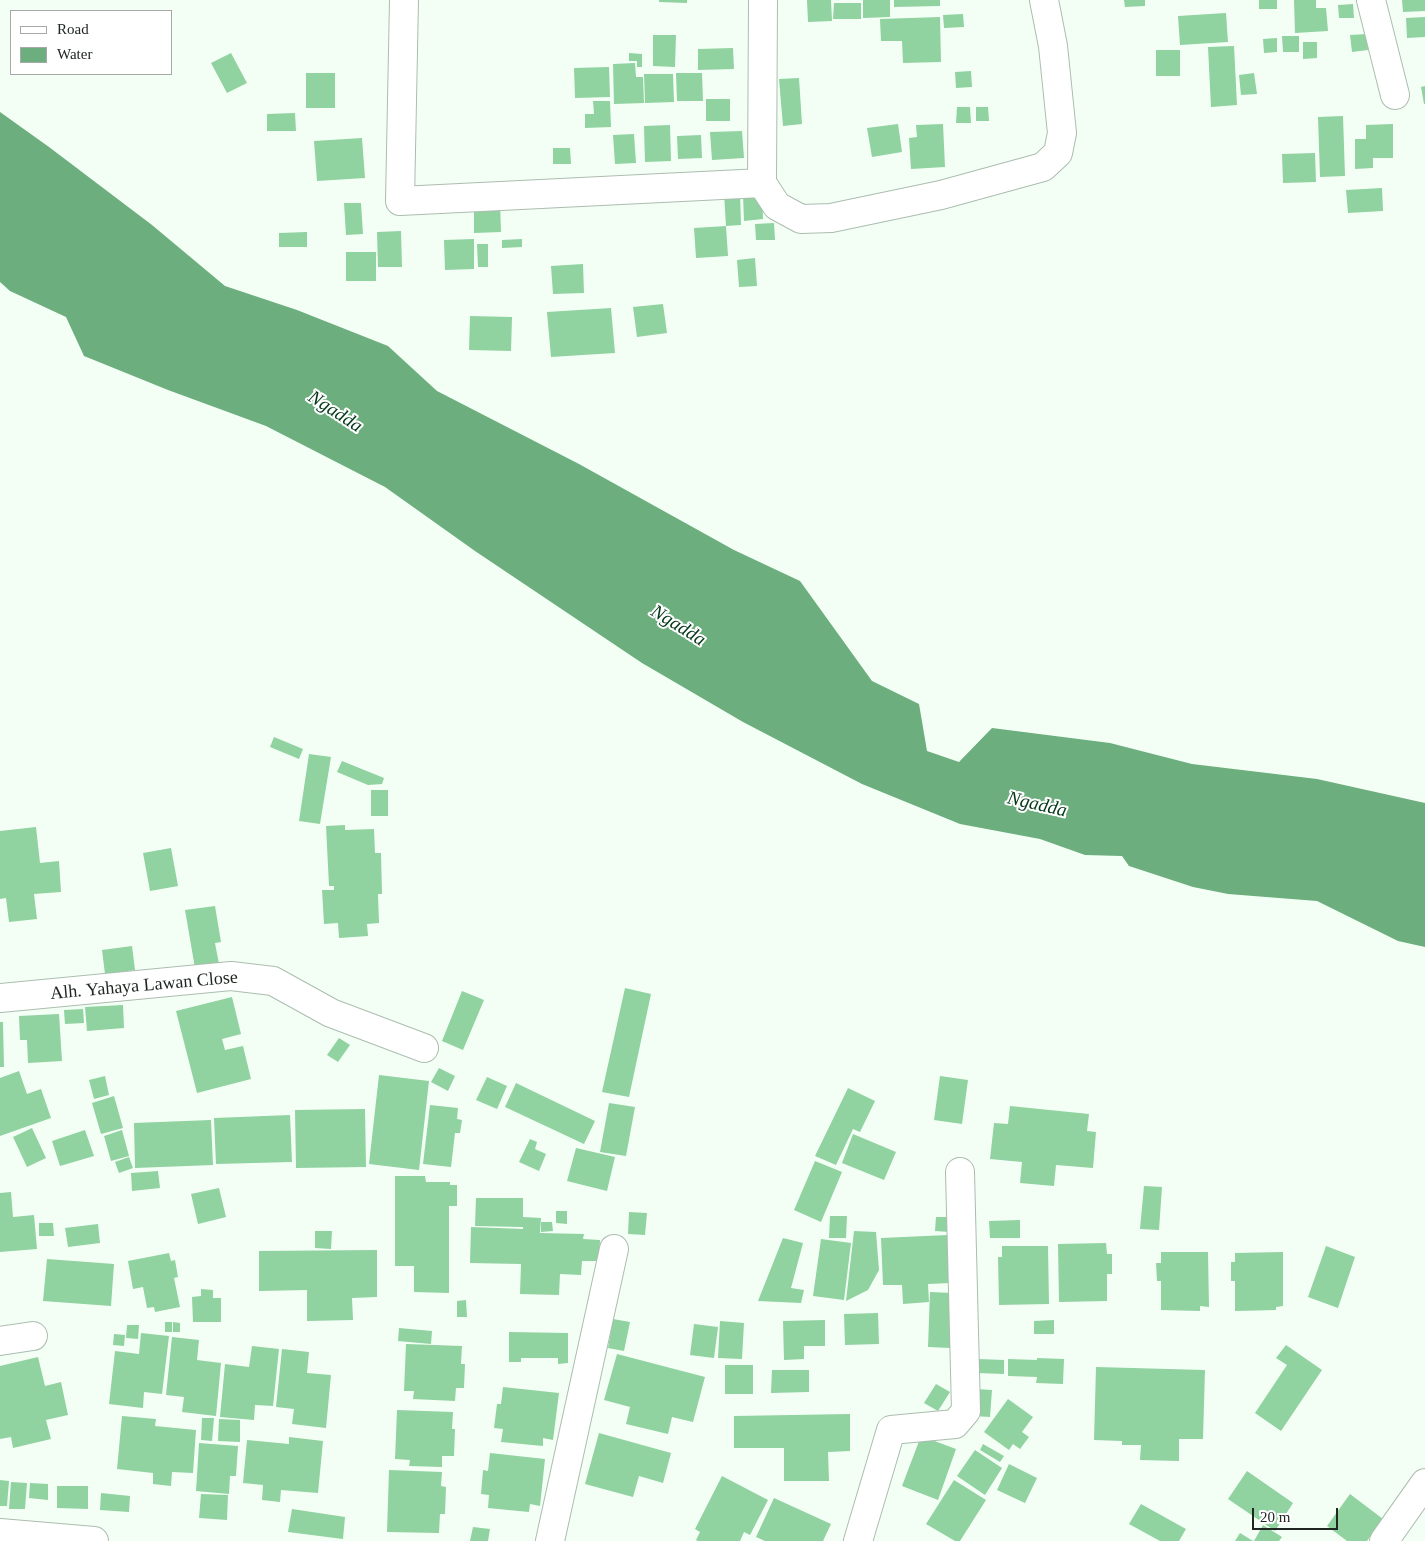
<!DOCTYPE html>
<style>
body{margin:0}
#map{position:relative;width:1425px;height:1541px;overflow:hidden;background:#f3fff5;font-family:Georgia,serif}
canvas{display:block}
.legend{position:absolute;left:10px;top:10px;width:162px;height:65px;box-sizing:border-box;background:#fff;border:1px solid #a6a9a7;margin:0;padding:6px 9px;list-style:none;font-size:15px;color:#202722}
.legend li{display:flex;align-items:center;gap:10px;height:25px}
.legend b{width:25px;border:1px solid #a6a9a7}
.scale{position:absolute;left:1252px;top:1508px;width:86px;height:22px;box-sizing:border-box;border:2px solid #202722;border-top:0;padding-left:6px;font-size:15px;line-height:18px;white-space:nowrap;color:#202722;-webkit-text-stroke:4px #fff;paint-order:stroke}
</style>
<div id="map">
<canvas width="1425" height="1541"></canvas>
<ul class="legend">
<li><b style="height:6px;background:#fff"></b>Road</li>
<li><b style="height:14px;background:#6cae7d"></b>Water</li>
</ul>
<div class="scale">20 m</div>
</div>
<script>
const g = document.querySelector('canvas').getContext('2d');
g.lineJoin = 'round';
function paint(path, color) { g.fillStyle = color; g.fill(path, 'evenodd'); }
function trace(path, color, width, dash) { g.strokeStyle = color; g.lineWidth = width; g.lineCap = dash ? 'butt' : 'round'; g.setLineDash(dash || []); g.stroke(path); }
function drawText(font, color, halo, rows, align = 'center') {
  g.font = font + ' Georgia,serif'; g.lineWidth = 4; g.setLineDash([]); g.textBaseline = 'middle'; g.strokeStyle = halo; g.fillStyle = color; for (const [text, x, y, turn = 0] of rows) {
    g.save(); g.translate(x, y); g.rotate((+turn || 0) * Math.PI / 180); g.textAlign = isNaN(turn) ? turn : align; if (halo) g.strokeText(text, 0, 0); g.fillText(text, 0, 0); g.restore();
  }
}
paint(new Path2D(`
 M0 112 49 147 152 225 225 286 297 310 388 346 437 391 579 464 734 550 800 581 872 681 919 704 927 751 959 762 992 728 1110 743 1192 764 1317 779 1425 803V947L1398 941 1317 901 1228 894 1193 887 1129 866 1122 856 1085 855 1040 839 960 824 862 784 743 722 642 663 475 551 385 487 266 426 168 390 84 356 66 317 10 291 0 282Z`), '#6cae7d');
paint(new Path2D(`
 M659 0H687V3L659 2Z
 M807 0H831L832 21 808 22Z
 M863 0H890V17L863 18Z
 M894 0H940V6L894 7Z
 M1124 0H1145V6L1125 7Z
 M1259 0H1277V9H1259Z
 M1294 0H1316V8H1326L1328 31 1295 33Z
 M1402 0H1425V11L1403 12Z
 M834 3H861V19H833Z
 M1353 4 1354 18H1339L1338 5Z
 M1226 13 1228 42 1180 45 1178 16Z
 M963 14 964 27 944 28 943 15Z
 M940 17 941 62 903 63 902 41H881L880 19Z
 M1425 17V37L1407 38 1406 18Z
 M1367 34 1368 50 1352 52 1350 35Z
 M653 35H676L675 67 653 66Z
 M1282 36H1299V52H1283Z
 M1277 38V52L1264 53 1263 39Z
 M1303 42H1317V58L1303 59Z
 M1234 46 1237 105 1211 107 1208 47Z
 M733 48 734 69 698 70V49Z
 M1156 50H1180V76H1156Z
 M231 53 247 83 227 93 211 63Z
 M629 53 642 54V67H637V61H629Z
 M635 63 636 77H643L644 103 614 104 613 64Z
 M609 67 610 97 575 98 574 68Z
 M971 71 972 87 956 88 955 72Z
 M306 73H335V108H306Z
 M676 73H702L703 101H677Z
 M1254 73 1257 94 1241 95 1239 75Z
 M644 74H673L674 102 645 103Z
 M799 78 802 124 783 126 779 79Z
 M1425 86V104H1424L1421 87Z
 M706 99H730V121H706Z
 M593 101H610L611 127 585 128V114H594Z
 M957 107H970L971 123H956Z
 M976 107H988L989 121H976Z
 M295 113 296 131H267V114Z
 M1343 116 1345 176 1320 177 1318 117Z
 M898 124 902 152 872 157 867 128Z
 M943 124 945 167 911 169 909 138 917 137 916 125Z
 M1393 124V158H1373V168L1355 169V139H1366V125Z
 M670 125 671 161 645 162 644 126Z
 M742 131 744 158 712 160 710 132Z
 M634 134 636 163 615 164 613 135Z
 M701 135 702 158 678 159 677 136Z
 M362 138 365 178 317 181 314 141Z
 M553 148H570L571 164H553Z
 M1315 153 1316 182 1283 183 1282 154Z
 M1382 188 1383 211 1348 213 1346 190Z
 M740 192 741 225 726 226 724 193Z
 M762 193 763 219 744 221 743 195Z
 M474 202H500L501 232 474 233Z
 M344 203H361L363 234 346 235Z
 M774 223 775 240H756L755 224Z
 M726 226 728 256 696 258 694 228Z
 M401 231 402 267H378L377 232Z
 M307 232V247H279V233Z
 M474 239V269L445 270 444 240Z
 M522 239V247L502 248V240Z
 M477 244H488V267H478Z
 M346 252H376V281H346Z
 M755 258 757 286 739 287 737 260Z
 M583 264 584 293 553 294 551 266Z
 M663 304 667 333 637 337 633 307Z
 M611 308 615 353 551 357 547 312Z
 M470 316 512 317 511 351 469 350Z
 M274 737 303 749 299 759 270 747Z
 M309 754 331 757 320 824 299 821Z
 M342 761 384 778 382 784 368 785 337 772Z
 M371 790H388V816H371Z
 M345 825V830L374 829 375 853H381L382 894H378L379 923 367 924 368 936 339 938 338 923 324 924 322 890H334V886H329L326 826Z
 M36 827 40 863 59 861 61 892 34 894 37 919 9 922 6 898 0 899V831Z
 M171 848 178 886 150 891 143 853Z
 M215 906 221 942 215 943 219 964 195 968 185 910Z
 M132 946 135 970 105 974 102 950Z
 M625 988 651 994 629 1097 602 1092Z
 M462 991 484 1000 463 1050 442 1041Z
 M232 997 241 1034 222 1039 225 1050 243 1046 251 1079 197 1093 176 1011Z
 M123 1005 124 1028 87 1031 85 1007Z
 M83 1009 84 1023 65 1024 64 1010Z
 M59 1014 62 1061 28 1063 27 1040H20L19 1016Z
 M0 1022H3L4 1067H0Z
 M339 1038 350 1045 338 1062 327 1055Z
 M439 1068 455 1076 448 1091 431 1082Z
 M19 1071 27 1094 41 1089 51 1118 0 1136V1078Z
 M379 1075 429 1081 419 1170 369 1164Z
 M105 1076 109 1095 94 1099 89 1080Z
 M940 1076 968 1080 962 1124 934 1120Z
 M487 1077 507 1086 497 1109 476 1100Z
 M516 1083 595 1121 584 1144 505 1107Z
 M848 1088 875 1101 860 1132 853 1129 836 1165 815 1156Z
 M114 1096 123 1128 101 1134 92 1103Z
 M609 1103 635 1107 626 1156 600 1152Z
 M430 1105 458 1108 457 1119 462 1120 460 1133H455L451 1167 423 1164Z
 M1010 1106 1089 1114 1087 1131 1096 1132 1093 1168 1056 1165 1054 1186 1020 1183 1022 1162 990 1159 994 1123 1008 1124Z
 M365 1109 366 1167 296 1168 295 1110Z
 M290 1115 292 1162 216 1164 214 1118Z
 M211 1120 213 1165 135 1168 134 1123Z
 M32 1128 46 1158 27 1167 13 1137Z
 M85 1130 94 1156 60 1166 52 1141Z
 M122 1130 129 1156 111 1161 104 1136Z
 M853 1134 896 1152 884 1180 842 1163Z
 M530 1139 537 1142 535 1149 546 1154 539 1171 519 1162Z
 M576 1148 615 1157 607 1191 567 1181Z
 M129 1157 133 1168 119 1173 115 1162Z
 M815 1161 842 1172 821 1222 794 1210Z
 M158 1171 160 1188 132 1191 131 1173Z
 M395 1176H425L426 1182H450V1185H457V1206H449V1293L414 1292V1266H395Z
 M1144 1186 1162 1187 1159 1230 1140 1229Z
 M219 1188 226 1217 198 1224 191 1194Z
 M11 1192 13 1217 34 1215 37 1249 0 1252V1193Z
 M476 1198H523V1217L541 1218 540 1233 584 1234 583 1239 600 1240 599 1261H582L581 1275 560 1274 559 1295 520 1294 521 1264 470 1263 471 1227 523 1229V1227L475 1226Z
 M556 1211H567V1224L556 1223Z
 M629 1212 647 1213 645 1235 628 1234Z
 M830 1216H847L846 1238H829Z
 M936 1217H950V1232L935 1231Z
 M1020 1220V1238H990L989 1221Z
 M541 1222H552L553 1231 541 1232Z
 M39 1223H53L54 1236H39Z
 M98 1224 100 1243 68 1247 65 1228Z
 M315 1231H332L331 1249 315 1248Z
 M854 1231 876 1232 879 1270 868 1290 846 1301Z
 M948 1235 950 1283 928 1284 929 1302 903 1304 902 1285H883L881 1238Z
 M783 1238 803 1243 791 1288 804 1290 801 1303 758 1301Z
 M821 1239 851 1243 844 1300 813 1296Z
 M1106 1243 1107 1254H1112V1274H1107V1301L1059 1302 1058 1244Z
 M1002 1246H1048L1049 1304 999 1305 998 1257H1002Z
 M1326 1246 1355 1257 1338 1308 1308 1297Z
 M377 1250V1297L352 1298 353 1320 307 1321V1290L259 1291V1251Z
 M1161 1252H1208L1209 1307 1200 1306V1311L1161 1310V1281H1157L1156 1263H1161Z
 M1283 1252V1306L1276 1307V1310L1235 1311V1281H1231V1262H1235V1253Z
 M169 1253 171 1261 175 1260 178 1277 174 1278 180 1307 155 1312 154 1307 147 1308 143 1287 133 1289 128 1261Z
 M47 1259 114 1264 111 1306 43 1301Z
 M201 1289 213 1290V1298H221V1322H193L192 1297 201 1296Z
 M930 1292 952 1293 950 1348 928 1347Z
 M466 1300 467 1317H457V1301Z
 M878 1313 879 1344 845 1345 844 1314Z
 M613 1319 630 1322 624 1351 608 1348Z
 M825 1320V1346H804V1359L784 1360 783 1321Z
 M1054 1320V1334H1034V1321Z
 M720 1321 744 1323 742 1359 718 1358Z
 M165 1322H172V1332H165Z
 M173 1322 180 1323V1332H173Z
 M694 1324 718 1327 714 1358 690 1355Z
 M127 1325H139L138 1339 126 1338Z
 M399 1328 432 1331 431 1344 398 1341Z
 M509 1332 568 1333V1363L558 1364V1358H521V1362H509Z
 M141 1333 169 1336 162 1394 144 1392 143 1408 109 1404 115 1351 139 1354Z
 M114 1334 125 1335 124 1346 113 1345Z
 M172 1337 199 1340 197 1360 221 1363 216 1416 182 1412 184 1397 166 1395Z
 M406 1344 462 1346 461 1364H465L464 1388H456L455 1401 413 1399 414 1391H404Z
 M1286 1345 1322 1370 1281 1431 1255 1413 1287 1365 1276 1358Z
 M252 1346 279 1349 273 1406 255 1405 254 1420 220 1417 225 1364 249 1367Z
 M282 1349 309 1352 307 1373 331 1375 326 1428 292 1424 294 1409 276 1407Z
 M617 1354 705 1377 693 1422 672 1417 668 1434 626 1424 630 1407 604 1400Z
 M38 1357 45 1386 61 1382 68 1415 46 1420 51 1439 13 1448 11 1437 0 1439V1366Z
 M1037 1358 1064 1359 1063 1384 1036 1383 1037 1377 1008 1376V1359L1037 1360Z
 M978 1359 1004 1360V1374L977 1373Z
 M725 1365H753V1394H725Z
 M1096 1367 1205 1370 1203 1439H1179V1461L1140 1460 1141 1445H1122V1441L1094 1440Z
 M772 1370H809V1392L771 1393Z
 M936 1384 950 1392 938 1411 924 1403Z
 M503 1387 559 1393 553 1440 543 1438V1446L501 1442 503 1429 494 1428 497 1404H501Z
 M976 1389 992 1390 990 1417 974 1416Z
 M1008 1399 1033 1417 1022 1432 1029 1437 1020 1449 1013 1444 1009 1450 984 1432Z
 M397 1410 453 1412 452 1429H455L454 1456H442V1467L409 1466 410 1460 395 1459Z
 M850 1414V1451L828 1452 829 1481H784V1448H734V1416Z
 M122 1416 156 1419 155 1426 196 1430 193 1473 172 1472 171 1486 153 1484V1473L117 1469Z
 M202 1418H214L212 1441 201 1440Z
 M219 1419 240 1420V1442L218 1441Z
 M599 1433 671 1453 663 1483 639 1476 633 1497 585 1484Z
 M921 1436 956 1449 938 1500 902 1486Z
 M289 1437 323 1441 318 1493 281 1490 280 1502 262 1500 263 1485 243 1483 247 1440 289 1444Z
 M199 1443 238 1446 236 1476H230L229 1494 196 1491Z
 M983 1444 1004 1456 1000 1462 980 1450Z
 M975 1450 1002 1468 985 1495 957 1476Z
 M490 1453 545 1459 540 1506 530 1504 529 1512 488 1508 489 1495 481 1494 483 1470 488 1471Z
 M1009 1464 1037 1478 1025 1503 997 1490Z
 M389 1470 442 1472 441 1486 446 1487 445 1514H440L439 1533 387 1532Z
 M1247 1471 1293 1503 1275 1531 1228 1499Z
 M722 1476 768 1500 750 1535 744 1532 740 1541H698L696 1540 700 1532 695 1529Z
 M0 1480 9 1481 7 1506H0Z
 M954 1480 986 1500 960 1541H955L926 1524Z
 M11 1482 27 1483 25 1509H9Z
 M30 1483 48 1484V1500L29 1498Z
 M57 1486H88V1509L57 1508Z
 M101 1493 130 1496 129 1512 100 1510Z
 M201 1494 228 1495 227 1520 199 1518Z
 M1350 1494 1383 1519 1367 1541H1347L1327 1526Z
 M774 1498 831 1524 823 1541H765L756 1537Z
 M1141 1504 1186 1529 1179 1541H1160L1129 1524Z
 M292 1509 345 1517 343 1539 288 1532Z
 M1263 1525 1282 1537 1279 1541H1254Z
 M473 1527 490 1529 488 1541H470Z
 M1240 1533 1253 1541H1235Z`), '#90d2a0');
const minor = new Path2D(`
 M404 0 400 201 762 183 763 0
 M1371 0 1395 95
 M762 183 777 206 801 219 831 218 941 195 1043 167 1058 153 1062 133 1053 46 1044 0
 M0 998 231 976 273 981 331 1013 424 1048
 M0 1341 33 1336
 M550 1541 614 1249
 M858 1541 891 1430 955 1424 966 1411 960 1172
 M1384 1541 1425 1483`);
const tertiary = new Path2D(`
 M0 1533 94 1541`);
trace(minor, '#abbdaf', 30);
trace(tertiary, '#abbdaf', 30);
trace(minor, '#fff', 28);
trace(tertiary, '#fff', 28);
drawText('18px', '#202722', '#fff', [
 ["Alh. Yahaya Lawan Close",144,986,-5]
]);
drawText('italic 19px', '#023718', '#fff', [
 ["Ngadda",335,412,33],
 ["Ngadda",678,626,32],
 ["Ngadda",1037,805,13]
]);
</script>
